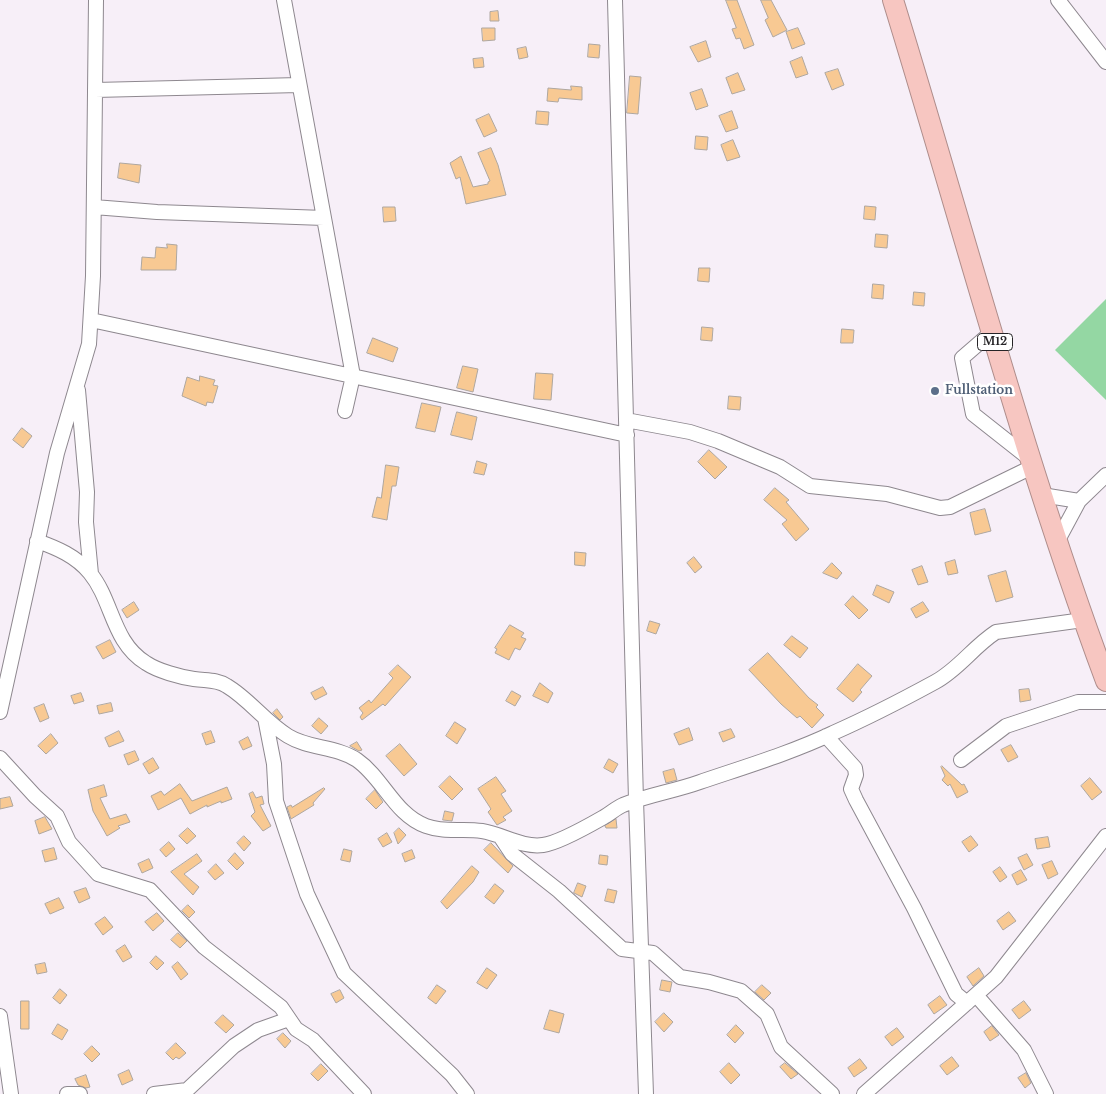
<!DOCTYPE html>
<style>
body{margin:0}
canvas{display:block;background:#f7eff8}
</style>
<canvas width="1106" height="1094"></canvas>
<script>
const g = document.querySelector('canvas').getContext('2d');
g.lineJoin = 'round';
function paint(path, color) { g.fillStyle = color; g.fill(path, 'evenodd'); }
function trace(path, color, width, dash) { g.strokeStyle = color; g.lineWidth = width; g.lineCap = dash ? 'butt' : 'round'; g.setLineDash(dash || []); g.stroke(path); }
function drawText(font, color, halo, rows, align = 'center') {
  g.font = font + ' "Libre Baskerville",serif'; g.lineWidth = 5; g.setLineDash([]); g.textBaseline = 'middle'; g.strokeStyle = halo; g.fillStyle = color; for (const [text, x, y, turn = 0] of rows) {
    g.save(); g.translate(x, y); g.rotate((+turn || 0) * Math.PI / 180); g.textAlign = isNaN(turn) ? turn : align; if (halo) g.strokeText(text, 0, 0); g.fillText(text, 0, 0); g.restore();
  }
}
paint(new Path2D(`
 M1106 299V400L1055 350Z`), '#94d7a3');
const building = new Path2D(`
 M726 0H737L754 45 744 49 740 38 736 39 732 29 736 28Z
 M761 0H771L787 30 773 37 765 20 768 18Z
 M498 11 499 21H490V12Z
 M482 28H495V40L483 41Z
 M798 28 805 44 792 49 786 32Z
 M706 41 711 57 698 62 690 47Z
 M589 44 600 45 599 58 588 57Z
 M526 47 528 57 519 59 517 49Z
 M802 57 808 74 796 78 790 62Z
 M483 58 484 67 474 68 473 59Z
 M838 69 844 85 832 90 825 73Z
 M738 73 745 90 732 94 726 78Z
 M630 76 641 77 638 114 627 113Z
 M571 86 582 87V100L559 98 558 102 547 101 548 88 571 90Z
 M702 89 708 106 696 110 690 93Z
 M537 111 549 112 548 125 536 124Z
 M732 111 738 128 726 132 719 116Z
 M489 114 497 131 484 137 476 120Z
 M696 136 708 137 707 150 695 149Z
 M733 140 740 157 727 161 721 145Z
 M491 148 498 165 506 195 466 204 460 177 456 179 450 163 461 156 473 187 488 184V182L490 181 478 153Z
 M120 163 141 165 139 183 118 178Z
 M865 206 876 207 875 220 864 219Z
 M383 207H395L396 221 384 222Z
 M876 234 888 235 887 248 875 247Z
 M167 244 177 245 176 270H141L142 257 155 258 156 247 167 248Z
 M699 268H710L709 282 698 281Z
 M873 284 884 285 883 299 872 298Z
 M914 292 925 293 924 306 913 305Z
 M702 327 713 328 712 341 701 340Z
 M842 329 854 330 853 343H841Z
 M373 338 398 348 393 362 367 353Z
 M463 366 478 369 473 392 457 388Z
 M536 373 553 374 551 400 534 399Z
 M200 376 215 380 213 385 218 386 213 403 207 402 206 406 182 396 187 377 199 381Z
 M729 396 741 397 740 410 728 409Z
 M422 403 441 407 435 432 416 428Z
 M457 412 477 417 472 440 451 435Z
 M22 428 32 436 23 448 13 440Z
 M709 450 727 467 715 479 698 462Z
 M477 461 487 464 484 475 474 473Z
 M386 465 399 467 396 486H392L387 520 372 517 377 497 381 498Z
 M775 488 789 500 786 502 809 529 796 541 782 524 787 520 764 500Z
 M985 509 991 531 975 535 970 513Z
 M575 552 586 553 585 566 575 565Z
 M694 557 702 567 695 573 687 563Z
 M955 560 958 573 948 575 945 563Z
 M832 563 842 573 837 579 823 573Z
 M922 566 928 582 918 585 912 570Z
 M1006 571 1013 597 996 602 988 576Z
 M877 585 894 592 889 603 873 595Z
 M853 596 868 610 859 619 845 605Z
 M134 602 139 610 127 618 122 610Z
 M923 602 929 611 916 618 911 609Z
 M650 621 660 624 656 634 647 631Z
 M510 625 524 633 521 637 526 639 520 650 515 648 509 660 495 653 497 649 495 648Z
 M792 636 808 648 800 658 784 645Z
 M110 640 116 652 103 659 96 647Z
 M768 653 809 698 818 705 816 707 824 715 812 728 800 716 797 718 781 704 749 670Z
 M858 664 872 676 860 690 862 692 853 702 837 689Z
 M398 665 411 677 385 706 383 704 362 720 360 717 363 713 359 708 369 700 371 703 393 678 389 674Z
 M540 683 553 693 548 703 533 696Z
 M323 687 327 694 315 700 311 693Z
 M1029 689 1031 700 1020 702 1019 690Z
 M512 691 521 696 515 706 506 701Z
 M81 693 84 701 74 704 71 696Z
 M111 703 113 711 99 714 97 706Z
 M44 704 49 718 40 722 34 708Z
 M277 709 283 717 280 720 273 713Z
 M319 718 328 726 321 734 312 726Z
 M455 722 466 729 457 744 446 736Z
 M689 728 693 740 679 745 674 734Z
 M731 729 735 737 723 742 719 733Z
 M119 731 124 741 109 747 105 738Z
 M211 731 215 742 206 745 202 734Z
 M51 734 58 743 46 754 38 746Z
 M248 737 252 746 243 750 239 742Z
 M357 742 362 750 359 751 350 746Z
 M400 744 417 764 404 776 386 756Z
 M1011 745 1018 757 1008 762 1001 750Z
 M135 751 139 760 128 765 124 755Z
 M153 758 159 768 149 774 143 764Z
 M609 759 618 764 613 773 604 768Z
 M942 766 962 785 964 784 968 792 957 798 950 784 948 786 942 780 945 776 941 767Z
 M674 769 677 780 666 783 663 772Z
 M450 776 463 789 452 800 439 787Z
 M496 777 506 791 501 794 512 811 503 817 506 820 497 825 488 812 491 809 478 789Z
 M1090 778 1102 792 1092 800 1081 786Z
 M180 784 192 801 227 787 232 799 221 803V801L207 807V805L190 814 181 798 158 810 151 796 161 791 164 795Z
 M104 785 107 796 100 798 110 819 126 814 130 822 118 826 120 828 107 836 93 811 88 790Z
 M324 788 325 789 313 803 314 805 291 819 287 807 291 805 292 807Z
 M375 790 383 802 376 809 366 799Z
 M253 792 256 798 262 796 264 804 260 805 271 826 263 831 251 816 255 812 249 794Z
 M10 797 13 806 0 809V799Z
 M445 811 454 813 452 821 443 820Z
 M45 817 52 829 39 834 35 821Z
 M616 819 617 828H606L605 826Z
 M188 828 196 836 187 844 179 836Z
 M399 828 406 835 398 844 394 833Z
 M387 833 392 842 383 847 378 839Z
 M244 836 251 843 244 851 237 843Z
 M971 836 978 845 969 852 962 842Z
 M1048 837 1050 847 1037 849 1035 839Z
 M169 842 175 849 166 857 160 850Z
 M491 843 513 866 508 873 484 850Z
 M54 848 57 859 45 862 42 851Z
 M344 849 352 851 350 862 341 860Z
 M412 850 415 858 405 862 402 854Z
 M235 853 244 863 237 870 228 861Z
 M197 854 202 861 184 874 199 887 193 895 171 872Z
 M1027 854 1033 865 1024 870 1018 858Z
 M600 855 608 856 607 865 599 864Z
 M149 859 153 868 142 873 138 864Z
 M1052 861 1058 874 1048 879 1042 865Z
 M216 864 224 873 215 880 208 872Z
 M472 866 479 872 473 882 447 909 441 902Z
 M1000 867 1007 877 1000 882 993 872Z
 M1021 870 1027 880 1017 885 1012 875Z
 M578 883 586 886 582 897 574 893Z
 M495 884 504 891 494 904 485 897Z
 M86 888 90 898 79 903 74 892Z
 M608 889 617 891 614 903 605 901Z
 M59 898 64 908 50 914 45 904Z
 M188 905 195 912 189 918 182 911Z
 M1009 912 1016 921 1003 930 997 921Z
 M157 913 164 921 153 931 145 922Z
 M105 917 113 927 103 935 95 924Z
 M178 933 187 941 180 948 171 940Z
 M125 945 132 957 123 962 116 951Z
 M156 956 164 963 157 970 150 963Z
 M178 962 188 974 181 980 172 967Z
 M45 963 47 972 37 974 35 965Z
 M487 968 497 975 487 989 477 983Z
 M979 968 984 976 973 986 967 977Z
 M662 980 672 982 670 992 660 990Z
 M437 985 446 991 436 1004 428 998Z
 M762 985 771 993 764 1000 755 992Z
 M60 989 67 995 60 1004 53 998Z
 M340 990 344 998 336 1003 331 994Z
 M940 996 947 1005 934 1014 928 1005Z
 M21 1001H29V1029H21Z
 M1024 1001 1031 1010 1019 1019 1012 1010Z
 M550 1010 564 1014 559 1033 544 1029Z
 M664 1013 673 1022 664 1032 655 1022Z
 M223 1015 234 1025 226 1033 215 1023Z
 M58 1024 68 1030 62 1040 52 1034Z
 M736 1025 744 1033 735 1043 727 1035Z
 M992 1026 999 1035 990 1041 984 1032Z
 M897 1028 904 1037 892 1046 885 1037Z
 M283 1033 291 1041 285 1048 277 1039Z
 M176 1043 186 1053 179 1059 176 1057 173 1060 166 1053Z
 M92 1046 100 1054 92 1062 84 1054Z
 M952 1057 959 1066 947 1075 940 1066Z
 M860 1059 867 1068 854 1077 848 1068Z
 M729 1063 740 1075 731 1084 720 1072Z
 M785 1063 798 1074 791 1079 780 1067Z
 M321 1064 328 1071 318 1081 311 1074Z
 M129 1070 133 1080 122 1085 118 1075Z
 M1026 1073 1031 1083 1025 1088 1018 1078Z
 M86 1075 90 1087 86 1088 78 1085 75 1079Z`);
paint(building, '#f8c993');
trace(building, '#aea7a0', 1);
const minor = new Path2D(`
 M284 0 353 376 345 411
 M615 0 636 800 646 1094
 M1058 0 1106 62
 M95 90 299 85
 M94 207 157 212 324 218
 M91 320 627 435
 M992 332 962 358 973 414 1030 459
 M78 390 87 492 86 522 91 574
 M626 420 690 432 718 441 780 467 810 486 887 494 940 508 950 507 1032 467
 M1042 495 1079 501
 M37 541C57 548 76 556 90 573 113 601 112 642 146 663 158 671 180 677 194 679 206 681 216 679 227 686 249 699 265 722 288 736 309 749 336 746 357 760 383 778 395 815 426 826 445 833 463 828 482 831 502 834 522 848 543 845 559 843 590 825 604 817 611 813 616 808 623 805 648 795 675 791 700 782 744 767 791 753 833 733 867 718 902 700 935 682 959 669 973 647 996 632L1083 620
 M1057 542 1079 501 1106 475
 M0 712 57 453 89 344 93 276 96 0
 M265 718 274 764 276 801 307 894 344 973 452 1075 467 1094
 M826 736 855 768 856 775 851 789 856 800 914 908 956 994 967 1003
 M0 758 35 796 57 816 69 842 98 874 150 890 204 947 281 1007 296 1029 313 1040 364 1094
 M961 760 1006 726 1078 702H1106
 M500 836 512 854 559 891 622 949 653 953 680 977 709 982 741 991 767 1014 781 1047 832 1094
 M976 995 1024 1050 1046 1094
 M0 1016 11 1094
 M67 1094H80
 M154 1094 187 1090 234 1046 258 1030 289 1019
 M864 1094 996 977 1106 836`);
const highway = new Path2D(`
 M893 0C963 227 1023 458 1106 681`);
trace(minor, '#8e888f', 16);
trace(highway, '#ae8d8b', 22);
trace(minor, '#fff', 14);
trace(highway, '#f7c6c1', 20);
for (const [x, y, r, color] of [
 [935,391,5,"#5c6f8a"]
]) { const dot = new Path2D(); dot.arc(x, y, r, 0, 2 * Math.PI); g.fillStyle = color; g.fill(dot); trace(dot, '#fff', 2); }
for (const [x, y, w] of [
 [995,342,35]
]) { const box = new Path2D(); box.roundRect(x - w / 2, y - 8.5, w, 17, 4); g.fillStyle = '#fff'; g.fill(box); trace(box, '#262427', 1); }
drawText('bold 11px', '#262427', null, [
 ["M12",995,342]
]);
drawText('bold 12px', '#4e5e75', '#fff', [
 ["Fullstation",945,391]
], 'left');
</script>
